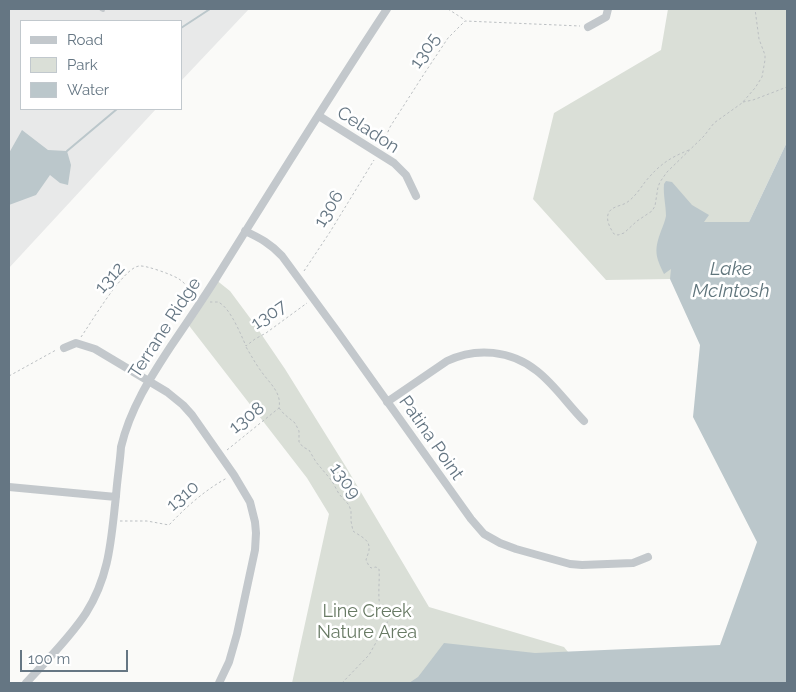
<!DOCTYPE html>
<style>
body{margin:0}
#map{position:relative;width:796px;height:692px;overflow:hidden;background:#fafaf8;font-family:Raleway,sans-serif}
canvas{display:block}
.frame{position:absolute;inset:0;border:10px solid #657683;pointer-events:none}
.legend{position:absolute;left:20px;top:20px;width:162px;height:90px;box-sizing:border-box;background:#fff;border:1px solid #c1c8cd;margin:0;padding:6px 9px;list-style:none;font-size:15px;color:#657683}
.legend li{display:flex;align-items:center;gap:10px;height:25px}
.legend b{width:25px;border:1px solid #c1c8cd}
.scale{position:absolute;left:20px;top:650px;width:108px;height:22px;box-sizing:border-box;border:2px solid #657683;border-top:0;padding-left:6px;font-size:15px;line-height:18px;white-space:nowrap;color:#657683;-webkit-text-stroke:4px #fff;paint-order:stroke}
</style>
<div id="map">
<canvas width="796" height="692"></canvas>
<div class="frame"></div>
<ul class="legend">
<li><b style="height:6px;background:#c3c8cc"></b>Road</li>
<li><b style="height:14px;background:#dadfd7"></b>Park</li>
<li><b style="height:14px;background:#bbc7cb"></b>Water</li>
</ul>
<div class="scale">100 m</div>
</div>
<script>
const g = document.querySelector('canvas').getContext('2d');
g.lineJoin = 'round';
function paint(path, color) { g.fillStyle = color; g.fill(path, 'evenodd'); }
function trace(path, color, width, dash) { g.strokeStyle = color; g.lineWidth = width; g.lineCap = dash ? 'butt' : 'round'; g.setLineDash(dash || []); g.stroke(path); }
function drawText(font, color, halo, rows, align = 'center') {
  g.font = font + ' Raleway,sans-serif'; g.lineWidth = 5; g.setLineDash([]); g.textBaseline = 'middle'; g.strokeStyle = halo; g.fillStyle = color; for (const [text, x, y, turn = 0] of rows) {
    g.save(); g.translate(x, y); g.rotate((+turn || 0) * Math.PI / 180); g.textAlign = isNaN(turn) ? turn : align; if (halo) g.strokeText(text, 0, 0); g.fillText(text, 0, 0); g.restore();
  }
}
paint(new Path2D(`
 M9 9H249L181 81V21H21V109H156L9 268Z`), '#e8e9e9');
paint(new Path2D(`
 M668 9H787V142L749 222 696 239 670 279 606 280 533 199 554 113 661 50Z
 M215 279 230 291 253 322 285 369 346 467 429 607 564 647 593 683H292L329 514 307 478 187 323Z`), '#dadfd7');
paint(new Path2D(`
 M22 130 48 150 67 151 71 165 68 185 60 183 50 175 36 195 9 205V153Z
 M787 142V683H409L418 677 444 643 535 653 720 645 757 542 693 417 700 345 670 279 671 269 664 274C655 256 654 250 661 231 663 226 665 221 666 216 666 205 663 195 664 184L666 181 672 182 692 205 709 215 704 222H749Z`), '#bbc7cb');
trace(new Path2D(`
 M181 28 210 9
 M67 151 117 109`), '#bbc7cb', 2);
trace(new Path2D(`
 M448 9 465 20
 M743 102 753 100 787 87
 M382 146 390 127 424 74 448 38 465 21 580 26
 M689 150C669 158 659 165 645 182 640 189 634 198 626 203 621 206 613 206 609 212 605 219 610 228 614 234L618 235 624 233 637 221 652 211 655 206 658 187 660 182 667 172 704 136 714 123 742 103 755 88 762 77 765 60V55L759 39 755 9
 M304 271 330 232 374 160
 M210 302C212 302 216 302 218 302 230 307 241 335 246 346L255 339 266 333 307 303
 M81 337C91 323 123 268 139 266 146 265 173 275 179 279 185 283 190 290 196 294
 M9 376 56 350
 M279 408 284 414 295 423 299 431V442L303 447 309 450 316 462 332 481 339 494 349 505 351 511V521L353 531C358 535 369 539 369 547 370 550 367 556 366 560L369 566 371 568 376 567 379 569C380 581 377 599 381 610 383 614 386 617 388 621L369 655 342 683
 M227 450 279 408C282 392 269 383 261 371 255 363 251 355 246 347
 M120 521H147L169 525C186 507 205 490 227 478`), '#bbbfc2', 1, [2.5, 2.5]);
trace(new Path2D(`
 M101 9 103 10`), '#c3c8cc', 4);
trace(new Path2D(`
 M588 27 606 17 608 9
 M319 116 394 163 406 175 416 196
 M245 231C260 238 271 244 282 256L337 331 471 519 484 534 500 543 516 549 570 564 582 565 633 563 648 557
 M64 348 76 343 95 349 167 392 183 405 192 415 234 475 250 502 255 522 256 533 255 550 237 634 229 662 219 683
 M387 402 447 361C476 347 511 350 537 371 555 385 568 405 584 421
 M9 487 116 497
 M26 683C46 661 69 639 86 613 110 575 111 539 116 496 117 480 120 463 121 447 130 409 150 378 171 346 186 324 201 302 215 280 272 189 328 98 387 9`), '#c3c8cc', 8);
drawText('18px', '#657683', '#fff', [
 ["1305",425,51,-56],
 ["Celadon",368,130,33],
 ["1306",329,209,-59],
 ["1312",110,278,-48],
 ["1307",269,315,-34],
 ["Terrane Ridge",165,328,-57],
 ["1308",247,418,-38],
 ["Patina Point",431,438,55],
 ["1309",345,481,55],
 ["1310",183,496,-40]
]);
drawText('18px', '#687a64', '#fff', [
 ["Line Creek",367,612],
 ["Nature Area",367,633]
]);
drawText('italic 19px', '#60757c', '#fff', [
 ["Lake",731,269],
 ["McIntosh",731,291]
]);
</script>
